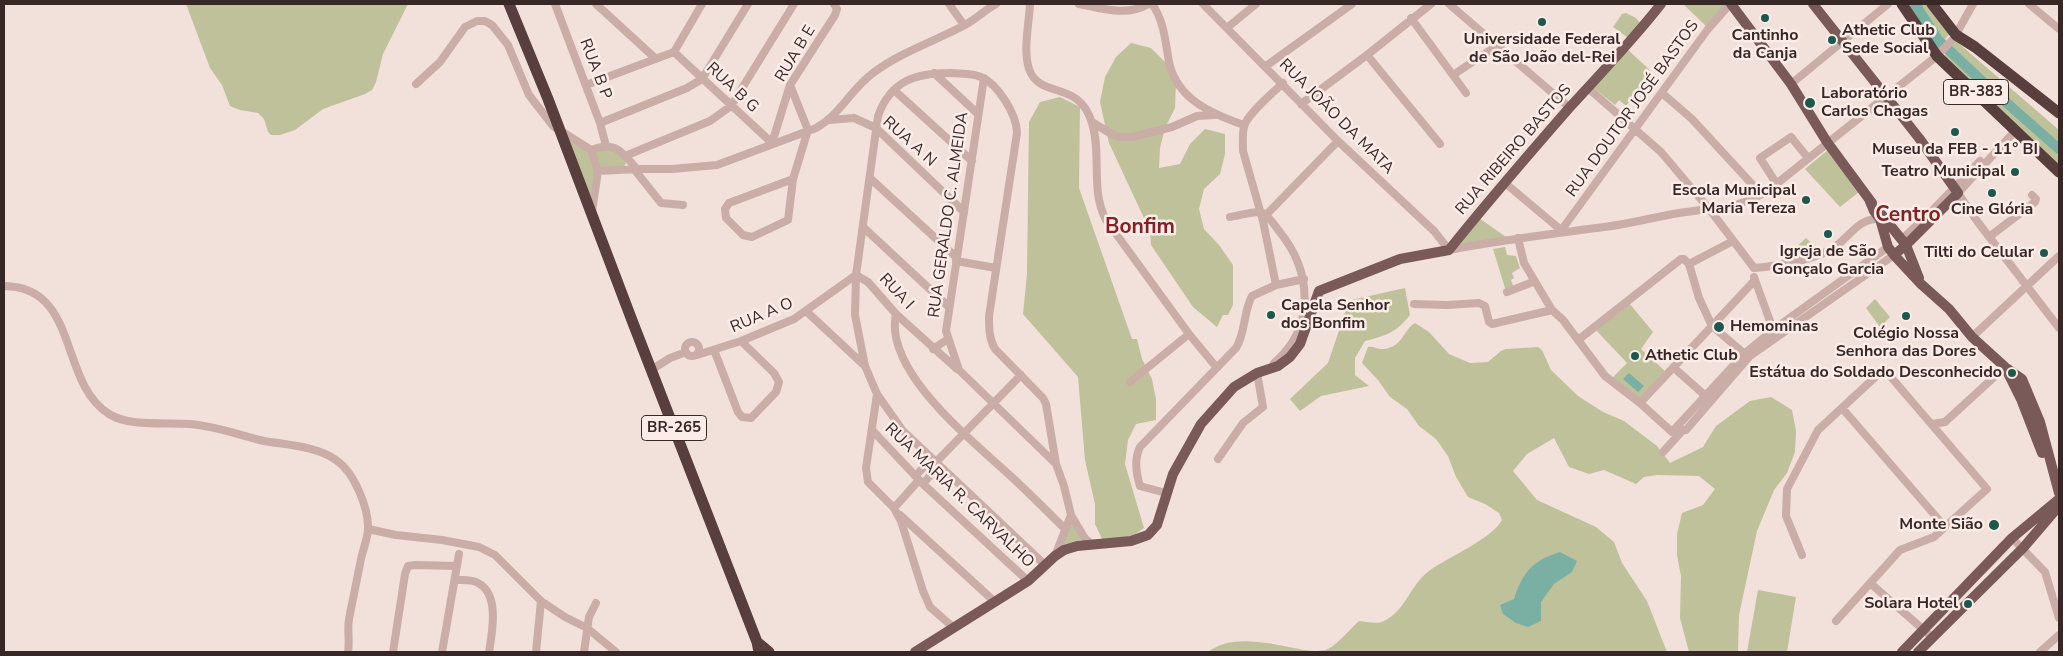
<!DOCTYPE html>
<meta charset="utf-8">
<style>
body{margin:0}
#map{position:relative;width:2063px;height:656px;overflow:hidden;background:#f2e0db;font-family:"Nunito Sans",sans-serif}
canvas{display:block}
.frame{position:absolute;inset:0;border:5px solid #372827;pointer-events:none}
</style>
<div id="map">
<canvas width="2063" height="656"></canvas>
<div class="frame"></div>
</div>
<script>
const g = document.querySelector('canvas').getContext('2d');
g.lineJoin = 'round';
function paint(path, color) { g.fillStyle = color; g.fill(path, 'evenodd'); }
function trace(path, color, width, dash) { g.strokeStyle = color; g.lineWidth = width; g.lineCap = dash ? 'butt' : 'round'; g.setLineDash(dash || []); g.stroke(path); }
function drawText(font, color, halo, rows, align = 'center') {
  g.font = font + ' "Nunito Sans",sans-serif'; g.lineWidth = 5; g.setLineDash([]); g.textBaseline = 'middle'; g.strokeStyle = halo; g.fillStyle = color; for (const [text, x, y, turn = 0] of rows) {
    g.save(); g.translate(x, y); g.rotate((+turn || 0) * Math.PI / 180); g.textAlign = isNaN(turn) ? turn : align; if (halo) g.strokeText(text, 0, 0); g.fillText(text, 0, 0); g.restore();
  }
}
paint(new Path2D(`
 M186 4H408L383 54 376 82 372 90 365 94 323 109 295 130 280 135H271L268 132 264 119 258 113 240 110 230 106 222 85 210 68Z
 M1683 4H1727L1707 27Z
 M1902 4H1929L1949 34 1937 51Z
 M1626 13 1636 18 1642 26 1631 40 1613 27 1622 14Z
 M1956 41 2059 130V165L1942 58Z
 M1131 43 1151 48 1166 63 1176 83 1175 108 1165 128 1160 148 1159 168 1180 164 1190 144 1205 129 1225 134V154L1220 174 1204 189 1199 209 1204 229 1219 245 1233 265V305L1228 315H1223L1217 327 1193 307 1151 245 1150 231 1109 143 1100 102 1105 77 1116 57Z
 M1627 49 1653 73 1626 106 1619 100 1615 105 1594 88Z
 M1060 97 1080 107 1079 188 1132 339H1137L1142 359 1152 379 1156 399V420L1136 424 1128 440 1125 464 1144 528 1133 536 1105 545 1095 524V504L1085 460 1078 377 1023 314 1027 274 1029 122 1040 102Z
 M569 141 589 152 596 172 591 201Z
 M604 149C614 150 623 153 626 164L623 167 600 168 595 152Z
 M1828 150 1859 192 1840 207 1805 169Z
 M1479 218 1506 237 1463 245 1460 243Z
 M1806 238 1820 251 1784 262 1781 261Z
 M1505 247 1507 255 1516 256 1520 268 1512 273 1514 278 1511 280 1514 288H1505L1493 249Z
 M1405 288 1410 315C1396 333 1387 335 1365 341L1355 358V375L1369 386 1321 396 1300 411 1290 399 1328 363 1346 310 1347 301Z
 M1875 299 1890 317 1880 327 1866 308Z
 M1629 303 1653 332 1641 349 1665 371 1640 398 1612 378 1627 363 1595 329Z
 M1415 323 1429 332 1449 354 1470 363 1488 362 1501 351 1506 349 1538 347 1542 350 1551 370 1578 396 1603 412 1624 421 1657 446 1670 463 1703 447 1716 426 1750 401 1771 397 1792 410 1796 431 1795 452 1787 473 1774 490 1757 531 1739 615 1738 652H1689L1680 618 1681 576 1677 555V534L1682 513 1703 505 1715 489 1699 476 1657 475 1644 477 1636 484 1604 470 1589 474 1569 467 1554 438 1527 454 1513 471 1537 500 1596 527 1614 542 1622 563 1647 601 1667 652H1208C1231 634 1268 643 1294 648 1304 650 1318 653 1328 649 1339 643 1350 629 1359 621 1368 622 1378 625 1386 620 1406 609 1411 584 1429 571 1448 557 1492 539 1502 520L1499 513 1485 504 1468 497 1456 477 1448 456 1436 439 1419 426 1407 409 1390 397 1378 380 1362 363 1368 347C1374 346 1378 350 1384 349 1403 347 1403 330 1415 323Z
 M1070 520 1083 540 1075 541 1062 546Z
 M1758 590 1796 597 1787 652H1747Z`), '#bfc19a');
paint(new Path2D(`
 M1629 373 1644 386 1638 392 1623 379Z
 M1560 552 1577 561 1572 572 1554 584 1541 602V621L1528 627 1516 623 1503 614 1500 605 1514 599C1523 572 1532 561 1560 552Z`), '#79b0a3');
trace(new Path2D(`
 M1915 4 1938 40 1983 82 2059 149`), '#79b0a3', 10);
trace(new Path2D(`
 M555 4 600 123 606 146
 M596 4 655 58
 M949 4 964 25
 M1030 4C1029 24 1023 49 1029 69 1040 100 1079 79 1092 123 1102 155 1090 190 1106 220L1189 334 1217 368
 M1079 4C1101 8 1127 17 1148 4
 M1152 4C1163 19 1165 38 1168 56 1173 97 1209 113 1244 125
 M1203 4 1338 141 1434 231 1449 250C1501 240 1552 234 1604 227 1629 224 1654 217 1679 213 1715 207 1737 211 1770 189L1937 56 1954 38 1973 4
 M1449 4 1570 108
 M2029 4 2059 29
 M1411 18 1466 93
 M1228 27 1256 4
 M674 52 772 143
 M1367 55 1440 144
 M1266 66 1352 4
 M934 73 978 114
 M1453 75 1498 45
 M984 78 946 331 959 370 1056 464
 M416 84 440 62 465 27 477 21H485L492 25 508 45 529 95 553 126 591 150 598 171 592 212
 M1791 84 1888 4
 M586 85 674 52 702 4
 M790 85 808 130 793 179 788 220 752 237 743 235 726 218 725 209 729 203 793 179
 M1588 88 1661 152 1710 210 1754 268
 M894 90 972 161
 M1662 93 1692 119 1761 194
 M1301 104 1367 55 1431 4
 M854 118 876 128 964 212
 M829 120 854 118
 M1092 122 1113 135 1120 137H1132L1172 127 1197 116 1215 115
 M600 123 687 88 702 79 748 4
 M2016 130 1958 193 1977 221 2059 328
 M772 143 790 85 835 15 837 9 834 4
 M591 150C616 141 621 151 637 169
 M625 156 710 121 731 106 794 4
 M634 169 661 203 683 205
 M598 171 637 169H672L717 165 816 128C840 115 851 89 873 73 901 52 935 41 965 25 976 19 985 10 996 4
 M871 179 956 257
 M1505 183 1561 230
 M1776 183 1760 158 1791 137 1808 158
 M1266 215 1338 141
 M1230 217C1239 216 1252 211 1261 212 1268 214 1275 226 1279 231 1312 271 1316 328 1274 363
 M863 227 949 307
 M1560 232 1708 29 1730 4
 M1989 237 2035 202 2036 199 2032 195
 M1518 238 1524 263 1552 310 1563 320 1605 376 1640 403 1672 432 1686 430 1750 356 1894 255
 M1902 239 1927 216 1980 161
 M956 261 996 268
 M1689 264 1733 241
 M1754 268C1778 266 1803 262 1826 252 1847 244 1855 217 1880 219
 M1754 277 1775 335
 M1276 285 1263 221 1243 151C1243 143 1242 135 1244 127 1246 115 1273 93 1283 83
 M4 286C80 287 58 382 109 414 129 427 166 422 190 424 216 426 239 435 264 441 287 445 317 446 336 460 354 472 369 508 368 530 367 540 363 550 361 559 357 579 353 599 349 619 347 630 350 641 348 652
 M1507 292 1533 282
 M1414 304 1447 305 1479 303 1485 306 1489 322 1492 324 1552 310
 M806 311 865 366
 M896 314C883 373 978 445 1016 481 1033 497 1049 513 1065 529
 M1972 337 2059 256
 M1578 340 1681 259H1684L1689 264 1699 298 1712 326 1746 355
 M685 349a7 7 0 1 1 14 0a7 7 0 1 1-14 0Z
 M933 349 948 339
 M714 350 738 412 742 417 751 418 776 392 779 382 774 373 741 341
 M697 355 741 341 794 319 856 275 868 282 896 314 957 369
 M1674 368 1708 398
 M651 370 670 358 686 352
 M1130 382 1189 334
 M877 394 866 468 868 482 894 508 901 521 923 591 930 607 954 628
 M1640 403 1755 280
 M1842 408 1945 527
 M1932 424 1945 422 2005 367
 M872 430 923 484 1028 581
 M1672 432 1744 354 1773 330 1888 247
 M1663 452 1683 430
 M1218 459 1243 423 1263 407 1257 373
 M936 462 1021 375
 M915 476 932 459
 M923 484 939 465
 M1166 493 1140 486C1136 473 1134 459 1140 447L1236 348C1246 332 1243 312 1252 296L1276 285 1304 279
 M894 508 919 480
 M900 515 995 602
 M368 529 396 535 442 540 479 547 495 555 541 601 565 617 587 628 616 652
 M2012 538 2045 572 2059 618
 M1802 555 1786 516 1787 489 1818 430 1884 369 1987 489 1934 537 1900 550 1836 621
 M1055 556 1071 515 1084 537 1091 544
 M1045 565 903 431 877 394 865 366 855 315 856 275 878 116C891 80 916 73 951 73 961 74 972 73 981 77 998 84 1017 115 1017 133L989 316C989 328 989 339 995 349L1043 398 1046 404 1056 464 1064 486 1071 515
 M455 580C462 580 472 579 478 583 500 594 492 633 489 652
 M1870 583 1933 638
 M393 652 405 574 408 566 415 565 457 566
 M442 652 459 554
 M536 652 541 601
 M584 652 589 617 596 603
 M2040 652 2059 635`), '#caada6', 8);
trace(new Path2D(`
 M1731 4 1791 84 1827 142 1872 203
 M1813 4 1919 138 1958 193 1906 245 1894 255
 M1869 199 1874 211 1880 219 1888 247 1894 255 1921 284 1949 309 1972 337 2005 367 2022 379 2040 422 2059 493
 M1881 214 1906 245 1919 278
 M2005 367 2021 399 2042 453
 M915 652 1028 581 1055 556 1064 550 1077 546 1131 541 1148 535 1157 525 1173 474 1201 424 1234 387 1257 373 1278 366 1290 357 1300 344 1319 291 1400 259 1449 250C1488 201 1529 154 1570 107 1601 73 1633 40 1661 4
 M1902 652 2012 538 2059 499
 M1918 652 2023 548 2059 506`), '#795a58', 10);
trace(new Path2D(`
 M509 4 548 99 633 323 757 642 759 652
 M1902 4 1937 56 2059 172
 M1932 4 1956 35 1975 47 2059 113
 M757 642 769 652`), '#583f3e', 11);
for (const [x, y, r, color] of [
 [1765,18,5,"#1c594c"],
 [1542,22,5,"#1c594c"],
 [1832,40,5,"#1c594c"],
 [1810,103,6,"#1c594c"],
 [1955,132,5,"#1c594c"],
 [2015,172,5,"#1c594c"],
 [1992,193,5,"#1c594c"],
 [1806,200,5,"#1c594c"],
 [1828,234,5,"#1c594c"],
 [2044,253,5,"#1c594c"],
 [1271,315,5,"#1c594c"],
 [1906,316,5,"#1c594c"],
 [1719,327,6,"#1c594c"],
 [1635,356,5,"#1c594c"],
 [2012,373,5,"#1c594c"],
 [1994,525,6,"#1c594c"],
 [1968,604,5,"#1c594c"]
]) { const dot = new Path2D(); dot.arc(x, y, r, 0, 2 * Math.PI); g.fillStyle = color; g.fill(dot); trace(dot, '#faece7', 2); }
for (const [x, y, w] of [
 [1976,92,65],
 [674,428,65]
]) { const box = new Path2D(); box.roundRect(x - w / 2, y - 12.5, w, 25, 4); g.fillStyle = '#faece7'; g.fill(box); trace(box, '#372827', 1); }
drawText('bold 15px', '#372827', null, [
 ["BR-383",1976,92],
 ["BR-265",674,428]
]);
drawText('bold 16px', '#372827', '#faece7', [
 ["Athetic Club",1842,31,"left"],
 ["Sede Social",1842,49,"left"],
 ["Cantinho",1765,36],
 ["da Canja",1765,54],
 ["Universidade Federal",1542,40],
 ["de São João del-Rei",1542,58],
 ["Laboratório",1821,94,"left"],
 ["Carlos Chagas",1821,112,"left"],
 ["Museu da FEB - 11° BI",1955,150],
 ["Teatro Municipal",2005,172,"right"],
 ["Escola Municipal",1796,191,"right"],
 ["Maria Tereza",1796,209,"right"],
 ["Cine Glória",1992,210],
 ["Igreja de São",1828,252],
 ["Gonçalo Garcia",1828,270],
 ["Tilti do Celular",2034,253,"right"],
 ["Capela Senhor",1281,306,"left"],
 ["dos Bonfim",1281,324,"left"],
 ["Hemominas",1730,327,"left"],
 ["Colégio Nossa",1906,334],
 ["Senhora das Dores",1906,352],
 ["Athetic Club",1645,356,"left"],
 ["Estátua do Soldado Desconhecido",2002,373,"right"],
 ["Monte Sião",1983,525,"right"],
 ["Solara Hotel",1958,604,"right"]
]);
drawText('16px', '#372827', '#faece7', [
 ["RUA B E",796,54,-59],
 ["RUA B P",595,69,69],
 ["RUA B G",732,88,43],
 ["RUA DOUTOR JOSÉ BASTOS",1633,109,-54],
 ["RUA JOÃO DA MATA",1336,117,45],
 ["RUA A N",909,142,42],
 ["RUA RIBEIRO BASTOS",1514,150,-49],
 ["RUA GERALDO C. ALMEIDA",949,215,-82],
 ["RUA I",896,292,47],
 ["RUA A O",762,316,-23],
 ["RUA MARIA R. CARVALHO",959,496,44]
]);
drawText('bold 21px', '#871f23', '#faece7', [
 ["Centro",1908,216],
 ["Bonfim",1140,228]
]);
</script>
